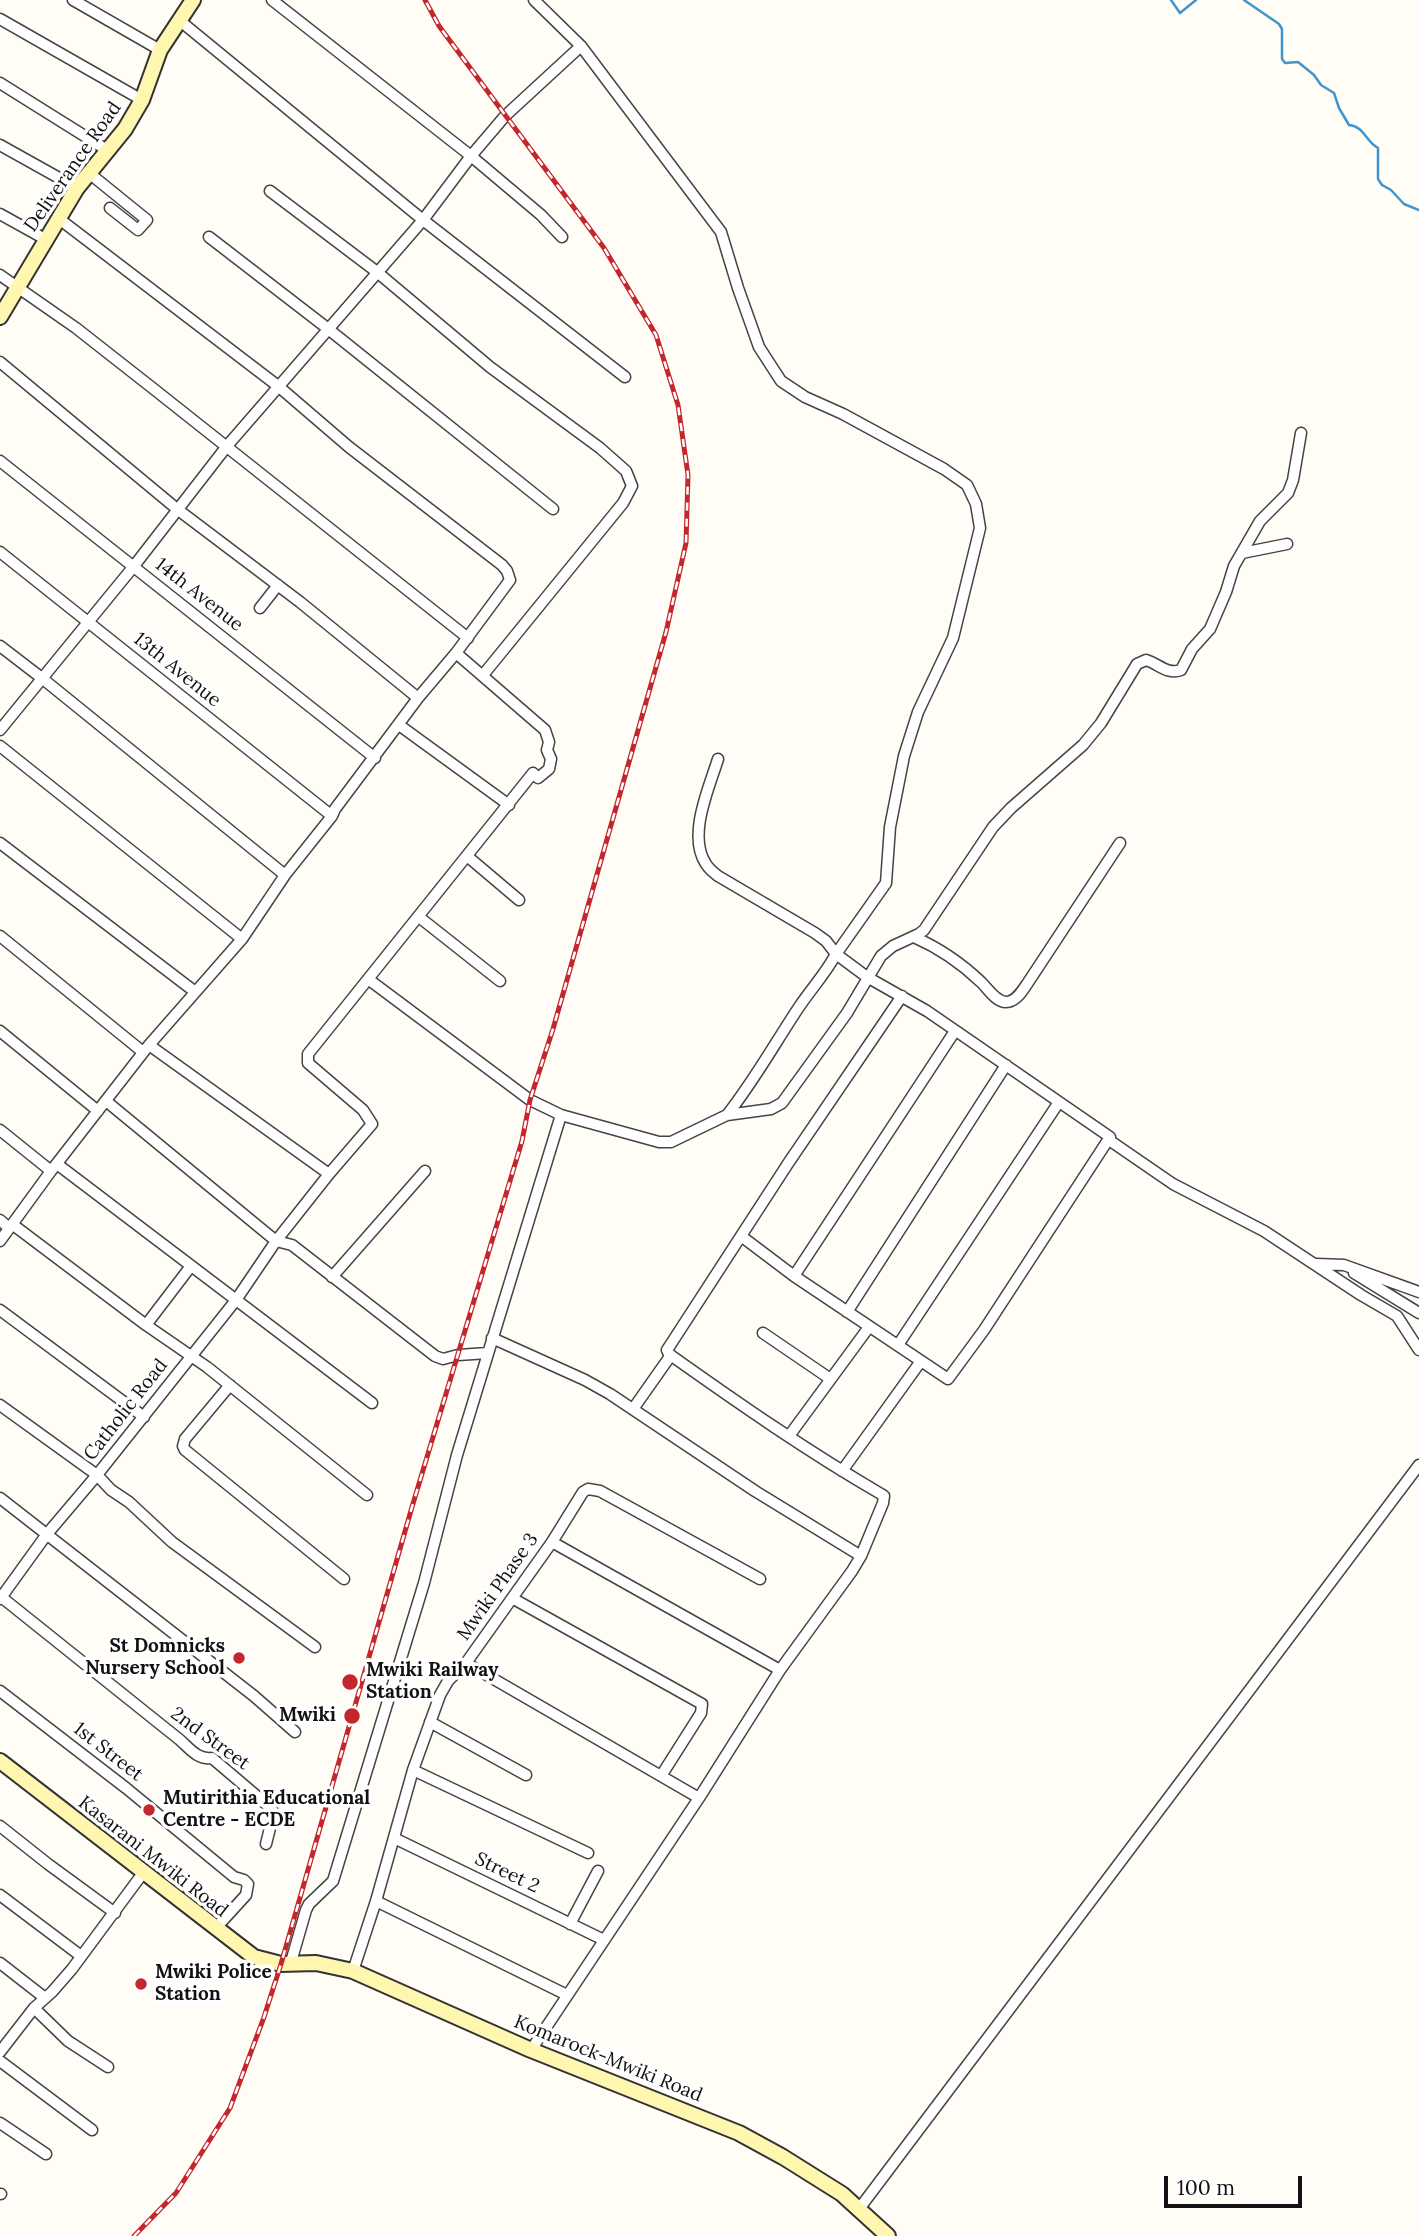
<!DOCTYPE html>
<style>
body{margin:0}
#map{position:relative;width:1419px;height:2236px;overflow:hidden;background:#fffdf5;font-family:Lora,serif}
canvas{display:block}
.scale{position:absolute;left:1164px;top:2176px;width:138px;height:32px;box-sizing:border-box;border:4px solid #111;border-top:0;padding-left:9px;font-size:21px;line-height:24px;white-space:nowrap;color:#111;-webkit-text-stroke:5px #fff;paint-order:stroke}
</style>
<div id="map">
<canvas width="1419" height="2236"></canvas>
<div class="scale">100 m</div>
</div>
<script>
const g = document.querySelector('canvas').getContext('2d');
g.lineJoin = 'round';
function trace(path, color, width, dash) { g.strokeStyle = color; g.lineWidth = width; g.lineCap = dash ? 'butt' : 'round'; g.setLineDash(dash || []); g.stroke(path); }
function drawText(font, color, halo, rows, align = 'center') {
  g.font = font + ' Lora,serif'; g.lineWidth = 7; g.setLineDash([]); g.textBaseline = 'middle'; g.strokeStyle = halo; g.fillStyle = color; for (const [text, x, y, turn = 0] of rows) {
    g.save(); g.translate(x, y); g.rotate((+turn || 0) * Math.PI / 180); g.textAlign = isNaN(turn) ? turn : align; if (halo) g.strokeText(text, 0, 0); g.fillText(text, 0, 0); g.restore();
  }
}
trace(new Path2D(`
 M1171 0 1180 13 1196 0
 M1244 0 1279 24 1282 29V59L1285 63 1298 62 1314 75 1321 85 1334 93 1339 108 1349 125C1365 127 1365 141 1378 148V179L1382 185 1391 190 1404 204 1419 210`), '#3f96cf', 2.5);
const street = new Path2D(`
 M73 0 160 50
 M272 0 471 156 541 215 562 237
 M534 0 581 46 721 232 738 288 759 347 781 381 805 397 843 414 944 469 967 485 976 504 980 528 953 638 918 712 904 756 890 827 886 883 836 954 867 977 927 1011 1110 1137 984 1330 948 1379 794 1276 741 1236
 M0 19 142 100
 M179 20 423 220 625 377
 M0 83 107 150
 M0 145 77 188
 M89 173 147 220 138 230 110 208
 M270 191 377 272 490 367 600 448 626 471 632 486 623 503 483 675
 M0 214 45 239
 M209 237 327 328 553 509
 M0 275 76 328 155 390 468 638
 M0 362 177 509 300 602 418 698
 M0 461 375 758
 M0 552 332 816
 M1242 553 1287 544
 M260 608 278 585
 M0 646 43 679 285 875
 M399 725 509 805
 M0 730 134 566 227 446 423 220 471 156 505 116 581 46
 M0 746 242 939
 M718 759C709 788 687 836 706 864 709 869 714 873 718 876L815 933 826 941 836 954C826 973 811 989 799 1007 775 1043 754 1081 727 1115
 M0 843 194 991
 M467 856 519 900
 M419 917 500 981
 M0 936 143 1052
 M914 937C939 948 961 963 981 982 988 989 996 1002 1006 1002 1017 1002 1024 988 1029 981L1120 843
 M368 979 530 1100 561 1115 659 1142H671L727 1115 771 1109 782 1103 847 1013 881 956 893 946 919 934 924 930 993 827 1011 808 1083 745 1101 723 1137 664 1146 660C1159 664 1167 675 1181 670L1192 649 1210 629 1226 592 1234 566 1260 521 1288 493 1293 480 1301 433
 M0 1031 98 1111
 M149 1045 329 1174
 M106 1101 276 1241 292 1245 435 1356 443 1359 458 1355 488 1353
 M0 1130 51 1171
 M1109 1140 1173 1184 1264 1231 1361 1295 1397 1316 1419 1350
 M57 1164 372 1403
 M0 1220 9 1228
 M12 1224 146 1325 207 1367 367 1495
 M0 1241 51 1171 149 1045 242 939 285 875 332 816 335 809 418 698 456 653 510 580 507 571 502 565 349 447 278 386 58 218
 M1316 1264 1344 1265 1419 1292
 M1354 1273 1419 1313
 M794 1276 955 1031
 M332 1277 425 1171
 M0 1310 144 1417
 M847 1312 1006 1065
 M146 1325 191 1266
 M763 1333 829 1378
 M492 1338 585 1380 610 1394 755 1491 861 1556
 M898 1345 1059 1102
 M230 1385 185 1439 183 1446 185 1450 344 1579
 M0 1405 97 1475 111 1490 129 1502 172 1542 315 1647
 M633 1409 671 1355
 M789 1436 869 1327
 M842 1471 921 1361
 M0 1498 254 1696 295 1732
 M552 1542 780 1670
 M0 1596 180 1740C190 1749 198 1760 212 1758L272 1809 273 1816 266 1844
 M512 1598 702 1704 701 1713 661 1776
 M0 1599 47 1534 97 1475 236 1300 276 1241 329 1174 372 1124 363 1110 308 1063V1054L533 773 538 778 549 769 551 759 547 750 549 742 545 730 456 653
 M466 1663 699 1798
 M0 1691 126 1788 234 1877 244 1880 248 1884 246 1895 215 1929
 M430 1722 526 1775
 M413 1770 588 1853
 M0 1826 48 1864 115 1913
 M394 1838 604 1940
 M0 1895 81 1956
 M376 1901 567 1995
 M570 1924 598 1871
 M291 1962 306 1910 309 1904 333 1881 424 1583 457 1455 561 1115
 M0 1963 45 1998
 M353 1971 376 1901 413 1770 440 1695 448 1681 466 1663 552 1542 583 1492 588 1489 600 1491 760 1579
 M34 2008 68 2041 108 2067
 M531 2050 699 1798 780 1670 852 1571 861 1556 883 1503 884 1496 881 1494C807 1451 738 1403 669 1354L667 1350 789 1162 902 996
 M0 2052 34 2008 52 1992 72 1969 143 1873
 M0 2061 92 2130
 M0 2123 46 2154
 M0 2194H1
 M859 2209 1419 1465`);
const secondary = new Path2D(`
 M0 317 77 188 125 129 142 100 160 50 193 0
 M0 1761 254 1957 281 1964 316 1963 353 1971 531 2050 739 2133 783 2157 842 2194 888 2236`);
trace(street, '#444', 13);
trace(secondary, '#333', 18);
trace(street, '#fff', 10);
trace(secondary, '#fff6b0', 14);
const rail = new Path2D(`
 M134 2236 176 2193 230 2108 264 2017 281 1964 412 1507 522 1141 530 1100 553 1029 666 632 686 543 688 475 678 405 656 335 604 248 439 26 425 0`);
trace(rail, '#c4262e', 5);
trace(rail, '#fff', 2.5, [8]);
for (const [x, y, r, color] of [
 [239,1658,7,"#c4262e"],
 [350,1682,9,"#c4262e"],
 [352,1716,9,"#c4262e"],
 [149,1810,7,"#c4262e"],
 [141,1984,7,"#c4262e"]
]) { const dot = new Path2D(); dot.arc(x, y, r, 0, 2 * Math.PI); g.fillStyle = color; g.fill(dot); trace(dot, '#fff', 2.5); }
drawText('19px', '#111', '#fff', [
 ["Deliverance Road",73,167,-55],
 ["14th Avenue",199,595,38],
 ["13th Avenue",177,670,39],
 ["Catholic Road",126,1410,-52],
 ["Mwiki Phase 3",498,1587,-55],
 ["2nd Street",210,1739,36],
 ["1st Street",108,1752,38],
 ["Kasarani Mwiki Road",153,1857,38],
 ["Street 2",507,1873,26],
 ["Komarock-Mwiki Road",608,2059,22]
]);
drawText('bold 19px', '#111', '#fff', [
 ["St Domnicks",225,1647,"right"],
 ["Nursery School",225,1669,"right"],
 ["Mwiki Railway",366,1671],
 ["Station",366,1693],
 ["Mwiki",336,1716,"right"],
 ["Mutirithia Educational",163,1799],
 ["Centre - ECDE",163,1821],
 ["Mwiki Police",155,1973],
 ["Station",155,1995]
], 'left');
</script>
